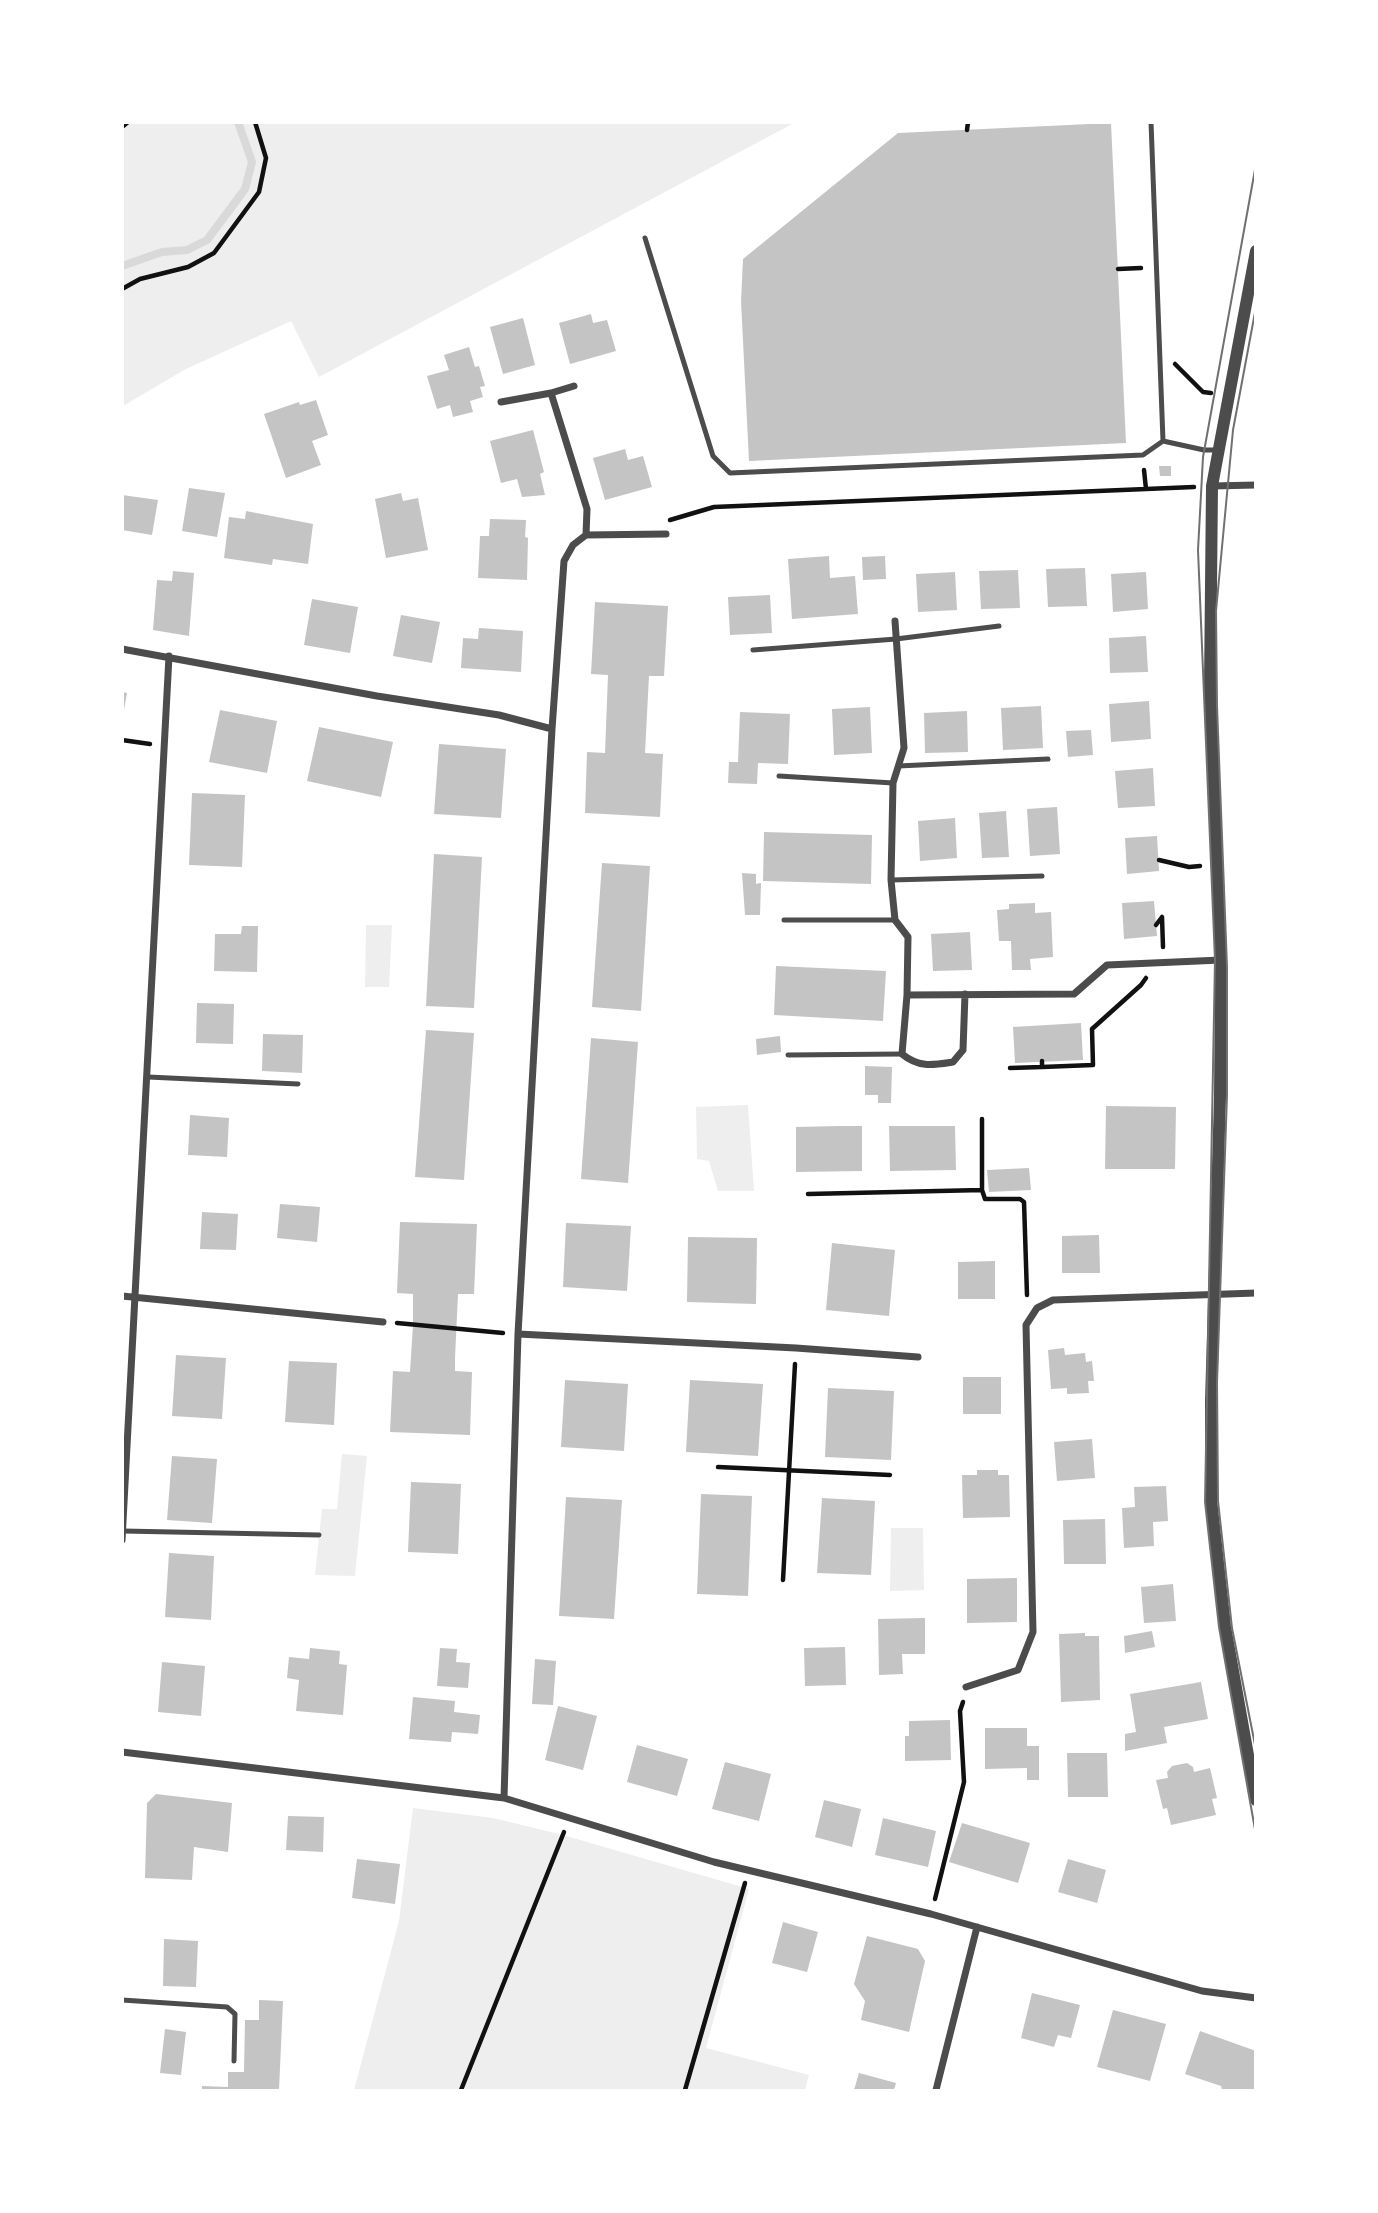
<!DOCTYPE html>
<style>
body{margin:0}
#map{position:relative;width:1378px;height:2213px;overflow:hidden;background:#fff;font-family:"Times New Roman",serif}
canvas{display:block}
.frame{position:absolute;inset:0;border:124px solid #fff;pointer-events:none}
</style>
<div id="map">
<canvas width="1378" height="2213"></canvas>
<div class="frame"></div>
</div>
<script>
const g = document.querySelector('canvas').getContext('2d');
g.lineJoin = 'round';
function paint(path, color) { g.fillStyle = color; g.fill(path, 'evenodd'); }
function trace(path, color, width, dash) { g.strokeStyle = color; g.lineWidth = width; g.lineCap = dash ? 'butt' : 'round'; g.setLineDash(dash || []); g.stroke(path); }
paint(new Path2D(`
 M123 123H794L319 377 291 321 184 370 123 406Z
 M366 925H392L389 987H365Z
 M748 1105 754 1191H718L709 1161 697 1159 696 1107Z
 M342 1454 367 1456 355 1576 315 1575 322 1509H337Z
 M891 1528H923L924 1590 890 1591Z
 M413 1808 493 1818 563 1835 749 1889 706 2048 809 2075 805 2090H354L399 1921Z`), '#eee');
trace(new Path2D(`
 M122 266 162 252 187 250 207 240 245 189 252 162 238 122`), '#d9d9d9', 8);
paint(new Path2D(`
 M1111 123 1126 443 749 461 741 301 743 259 898 133Z
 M591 314 593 323 607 320 616 351 570 364 559 323Z
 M523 318 535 365 503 374 490 327Z
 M469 347 475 367 479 366 485 386 480 387 483 397 470 401 473 412 453 417 450 405 437 409 427 376 449 370 444 355Z
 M316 400 328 435 312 441 321 465 286 478 264 414 299 402 300 405Z
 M533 430 544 472 540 474 545 495 522 497 517 479 501 483 490 441Z
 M625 449 628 460 643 456 652 487 605 500 593 458Z
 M1159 466H1171V476H1160Z
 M189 488 225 493 217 537 182 531Z
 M401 493 403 501 418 498 428 550 386 558 375 499Z
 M122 495 158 500 152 535 122 530Z
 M246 511 313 524 308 564 273 559 272 565 224 558 229 517 245 519Z
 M490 519 526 520 525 537 528 538 527 580 478 578 480 536H489Z
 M829 556 830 578 855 576 858 614 792 619 788 559Z
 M885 556 886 579 863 580 862 557Z
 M1085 568 1087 606 1048 607 1046 569Z
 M1018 570 1020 608 981 609 979 571Z
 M173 571 194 573 189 636 153 630 157 580 172 581Z
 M955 572 957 610 918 612 916 574Z
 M1146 572 1148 609 1113 612 1111 574Z
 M770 595 772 633 730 635 728 597Z
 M312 599 358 607 350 653 304 645Z
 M595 602 668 606 664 676H649L645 753 663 754 660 817 585 813 587 752 605 753 608 675 591 674Z
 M401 615 440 622 432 663 393 656Z
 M479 628 523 631 521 672 461 668 463 638 478 639Z
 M1146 636 1148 672 1110 673 1109 638Z
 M122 692 127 693 124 710H122Z
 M1149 701 1151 739 1111 742 1109 704Z
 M1041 706 1043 748 1003 750 1001 708Z
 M870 707 872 753 834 755 832 709Z
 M220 710 277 721 267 773 209 762Z
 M967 711 968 752 925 753 924 713Z
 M740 712 790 714 788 764 758 763 757 784 728 783 729 762H738Z
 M319 727 393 742 381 797 307 781Z
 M1091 730 1093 755 1068 757 1066 731Z
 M439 744 506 749 501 818 434 814Z
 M1153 768 1155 806 1118 808 1115 771Z
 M192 793 245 795 242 867 189 865Z
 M1057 807 1060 854 1030 856 1027 809Z
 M1006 811 1009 857 982 858 979 813Z
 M955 818 957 858 920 861 918 821Z
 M764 832 872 835 871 884 763 881Z
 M1157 836 1159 871 1127 874 1125 838Z
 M434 854 482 857 474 1008 426 1006Z
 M602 863 650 866 641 1011 592 1007Z
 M742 873 756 874V884L761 883 760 915H745Z
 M1154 901 1157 936 1124 939 1122 903Z
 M1035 903V913L1051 912 1053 957 1030 959 1031 970H1012L1011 941H999L997 910 1009 909V904Z
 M242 926H258L257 972 214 971 215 934H241Z
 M970 932 972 970 933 971 931 934Z
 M776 966 886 971 883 1021 774 1015Z
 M197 1003 234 1004 233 1044 196 1043Z
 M1081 1023 1083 1060 1015 1063 1013 1027Z
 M426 1030 474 1033 464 1180 415 1177Z
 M263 1034 303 1035 302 1073 262 1071Z
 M780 1036 781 1052 757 1055 756 1039Z
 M591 1038 638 1042 628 1183 581 1179Z
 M865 1066 892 1067 891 1103H878V1095H865Z
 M1106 1106 1176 1107 1175 1169H1105Z
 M190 1115 229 1118 227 1157 188 1155Z
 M840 1126H862V1171L796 1172V1127Z
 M889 1126H955L956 1170 890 1171Z
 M1029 1168 1031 1190 989 1192 987 1170Z
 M280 1204 320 1207 317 1242 277 1238Z
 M202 1212 238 1214 236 1250 200 1249Z
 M400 1222 477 1224 474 1294H458L455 1358V1371L472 1372 470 1435 390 1432 393 1371 410 1372 413 1325V1294L397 1293Z
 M566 1223 631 1226 627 1291 563 1287Z
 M1099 1235 1100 1273H1062V1236Z
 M688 1237 757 1238 756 1304 687 1302Z
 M832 1243 895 1250 889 1316 826 1310Z
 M995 1261V1299H958V1262Z
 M1064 1348 1065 1355 1085 1353 1086 1362 1092 1361 1094 1381H1088L1089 1393 1067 1394V1388L1051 1389 1048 1350Z
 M176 1355 226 1358 222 1419 172 1416Z
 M289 1361 337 1363 334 1425 285 1422Z
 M963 1377H1001V1414H963Z
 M565 1380 628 1384 624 1451 561 1447Z
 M690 1380 763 1384 758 1456 686 1452Z
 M828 1388 894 1391 891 1460 825 1457Z
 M1092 1439 1095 1478 1057 1481 1054 1442Z
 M172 1456 217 1459 212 1523 167 1520Z
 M977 1470H998V1475H1009L1010 1517 963 1518 962 1475H977Z
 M411 1482 461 1484 458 1554 408 1552Z
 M1166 1486 1168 1521 1153 1522 1154 1546 1124 1548 1122 1508 1135 1507 1134 1487Z
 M701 1494 752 1496 748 1596 697 1594Z
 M566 1497 622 1500 614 1619 559 1616Z
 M822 1498 875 1501 871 1575 817 1573Z
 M1105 1519 1106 1564H1064L1063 1520Z
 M169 1553 214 1556 211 1620 165 1617Z
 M1017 1578V1622L967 1623V1579Z
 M1173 1584 1176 1621 1144 1623 1141 1587Z
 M925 1618V1654H902L903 1674 879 1675 878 1619Z
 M1152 1631 1155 1647 1125 1653 1124 1636Z
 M1085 1633V1636H1099L1100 1700 1061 1702 1059 1634Z
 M845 1647 846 1685 805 1686 804 1648Z
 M310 1648 340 1651 339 1664 347 1665 343 1715 296 1711 299 1680 287 1678 289 1657 309 1659Z
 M440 1648 457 1649 456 1662 470 1663 468 1688 437 1686Z
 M535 1659 556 1661 553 1705 532 1704Z
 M162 1662 205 1666 201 1716 158 1712Z
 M1201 1682 1208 1719 1164 1727 1167 1743 1125 1751V1734L1136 1732 1130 1694Z
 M413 1697 455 1701 454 1712 480 1715 478 1734 452 1732 451 1742 409 1739Z
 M558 1706 597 1716 583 1770 545 1760Z
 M950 1720 951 1760 905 1761V1736H909V1721Z
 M985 1728H1027V1746H1039V1780H1027V1768L985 1769Z
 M637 1745 688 1759 677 1796 627 1782Z
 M1067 1753H1107L1108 1797H1068Z
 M725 1762 771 1774 759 1821 712 1809Z
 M1187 1763 1193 1767 1194 1772 1210 1768 1217 1798 1212 1799 1216 1815 1171 1825 1167 1808 1163 1809 1156 1780 1168 1778 1167 1772 1172 1766Z
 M156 1794 232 1803 228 1852 194 1847 192 1880 145 1878 147 1803Z
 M824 1800 861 1809 852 1847 815 1837Z
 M288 1816 324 1817 323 1852 286 1850Z
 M883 1818 936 1831 928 1867 875 1855Z
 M962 1823 1030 1843 1018 1883 949 1862Z
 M357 1859 400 1864 395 1904 352 1898Z
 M1068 1859 1106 1870 1097 1903 1058 1892Z
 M783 1922 818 1932 807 1972 772 1963Z
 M867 1936 918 1949 925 1961 909 2032 861 2020 865 2001 854 1984Z
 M164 1939 198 1941 196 1987 163 1986Z
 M1032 1993 1080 2005 1071 2038 1058 2035 1054 2047 1021 2038Z
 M259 2000 283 2001 279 2090H202V2086L228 2087V2072H244L245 2020H259Z
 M1113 2010 1166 2024 1150 2081 1097 2067Z
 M165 2029 186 2032 181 2075 160 2073Z
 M1200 2031 1256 2051V2090H1222L1221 2086 1185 2074Z
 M859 2073 896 2083 894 2090H854Z`), '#c4c4c4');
trace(new Path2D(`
 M122 127 128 122
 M967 130 968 122
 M1118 269 1141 268
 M122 289 140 279 188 267 214 253 259 192 266 158 255 122
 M1175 364 1203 392 1211 393
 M1144 470 1146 489
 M670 520 714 507 1194 487
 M122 740 150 744
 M1159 860 1189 867 1200 866
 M1156 925 1162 917 1163 947
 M1042 1061V1067L1093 1065 1092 1029 1141 985 1146 978
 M1010 1068 1042 1067
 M982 1190 985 1199H1020L1024 1202 1027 1295
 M808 1194 982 1190V1119
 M397 1323 503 1333
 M718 1467 890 1475
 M783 1580 795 1364
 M935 1899 964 1782 960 1711 963 1702
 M461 2090 564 1832
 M685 2090 745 1883`), '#111', 4.5);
trace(new Path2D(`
 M645 238 713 456 730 473 1143 455 1163 441 1151 122
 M1163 441 1204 450H1219
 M753 650 896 639 999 626
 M898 766 1048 759
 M779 776 893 783
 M891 880 1042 876
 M784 920H895
 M788 1055 902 1054
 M148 1077 298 1084
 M123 1531 319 1535
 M122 2000 227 2007 235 2014 234 2061`), '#4c4c4c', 5);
trace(new Path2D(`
 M551 393 574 386
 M501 402 551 393 587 509 586 535
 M1212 486 1256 485
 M895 621 904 748 893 783 891 880 895 920 908 937 907 995 902 1054C919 1068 933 1065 953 1062L963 1050 965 994
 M122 649 377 696 499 715 552 729 564 561 573 545 586 535 666 534
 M907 995 1074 994 1107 965 1221 960
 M122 1296 383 1322
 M518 1334 796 1348 918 1357
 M122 1540 169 656
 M966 1687 1018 1670 1033 1632 1026 1325 1037 1308 1053 1300 1256 1293
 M122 1752 504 1798 714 1862 931 1914 1202 1991 1256 1998
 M504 1798 518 1334 552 729
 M936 2090 977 1927`), '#4c4c4c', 7);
trace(new Path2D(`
 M1256 251 1212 486 1210 686 1221 960 1220 1098 1211 1401V1499L1225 1626 1256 1800`), '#4c4c4c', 12);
trace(new Path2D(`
 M1256 164 1203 457 1198 550 1215 960 1205 1502 1219 1627 1256 1835
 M1256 307 1233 430 1216 611 1217 706 1227 967V1095L1217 1382 1218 1501 1232 1628 1256 1750`), '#707070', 2);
</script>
